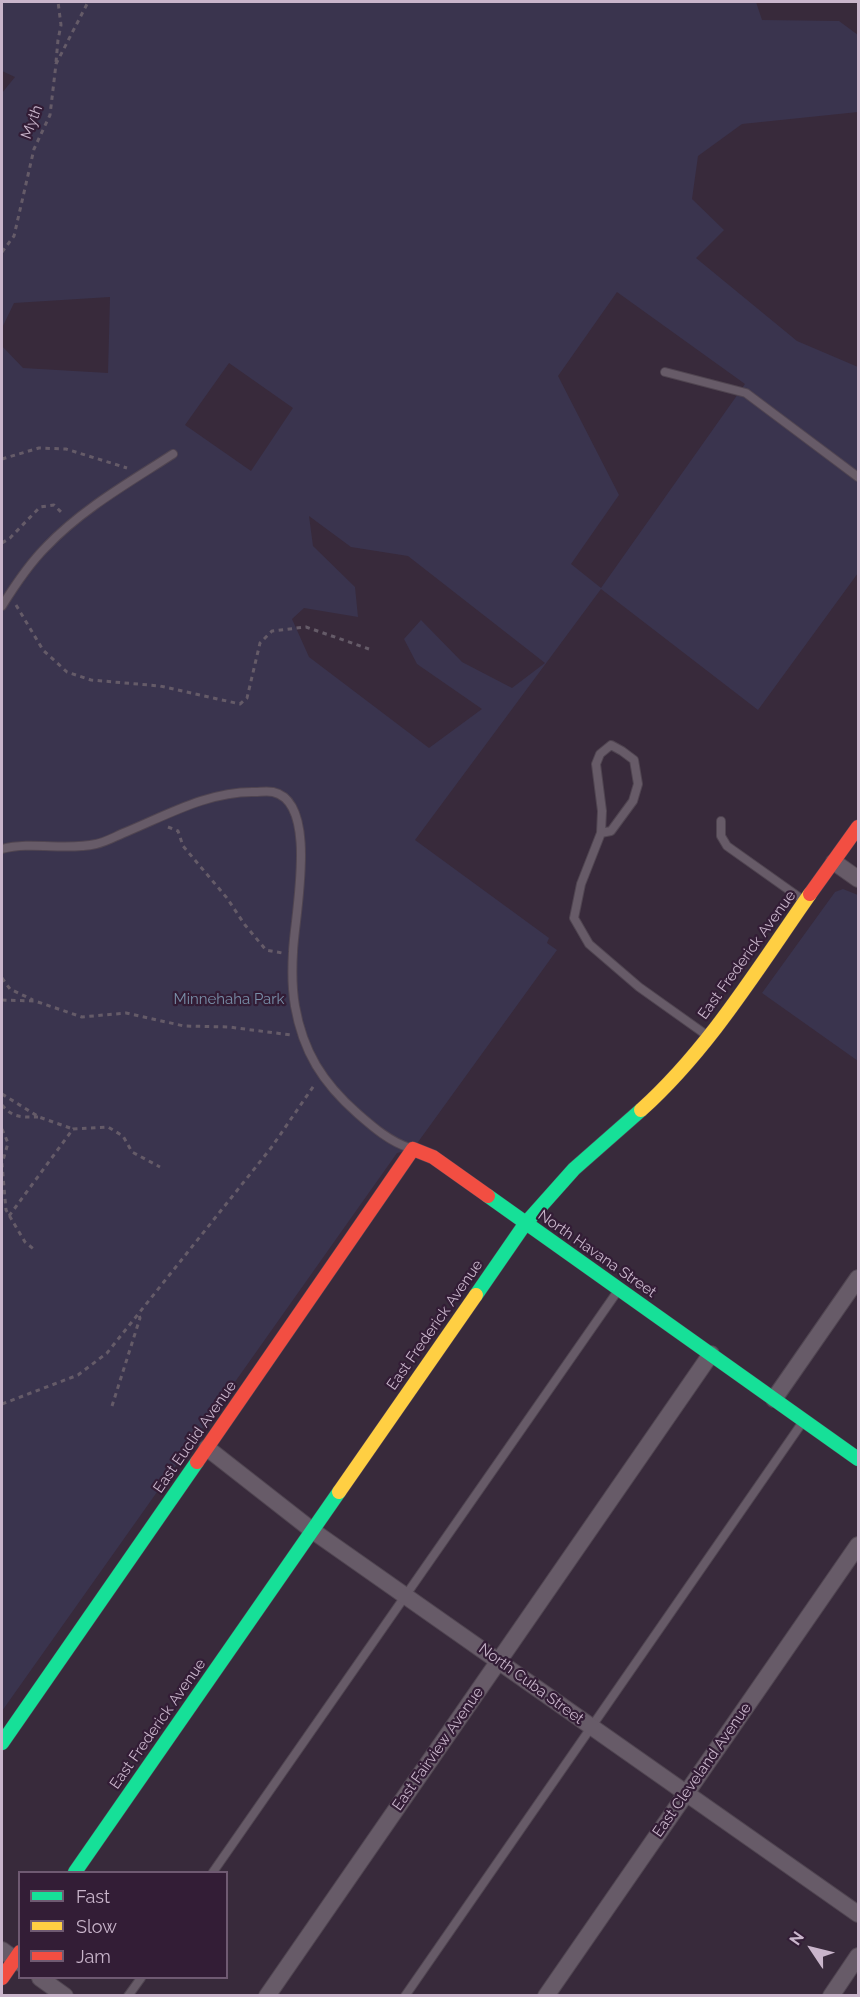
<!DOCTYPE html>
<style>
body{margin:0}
#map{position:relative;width:860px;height:1997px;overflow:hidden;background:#382a3b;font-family:Raleway,sans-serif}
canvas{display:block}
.frame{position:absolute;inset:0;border:3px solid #c9b5cb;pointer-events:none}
.legend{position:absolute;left:18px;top:1871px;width:210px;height:108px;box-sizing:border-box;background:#331d36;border:2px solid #6f5a72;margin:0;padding:8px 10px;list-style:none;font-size:18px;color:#c9b5cb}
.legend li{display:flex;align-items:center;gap:12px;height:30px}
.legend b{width:30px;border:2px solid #6f5a72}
.north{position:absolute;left:782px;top:1919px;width:60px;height:60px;-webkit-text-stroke:4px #331d36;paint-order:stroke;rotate:305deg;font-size:16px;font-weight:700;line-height:24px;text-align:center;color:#c9b5cb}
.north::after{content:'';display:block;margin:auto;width:21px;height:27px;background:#c9b5cb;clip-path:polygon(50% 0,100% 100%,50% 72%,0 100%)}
</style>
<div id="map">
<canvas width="860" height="1997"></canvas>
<div class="frame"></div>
<ul class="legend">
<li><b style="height:8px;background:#16e098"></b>Fast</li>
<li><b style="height:8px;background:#ffcf43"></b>Slow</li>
<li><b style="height:8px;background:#f24e42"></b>Jam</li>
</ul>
<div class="north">N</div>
</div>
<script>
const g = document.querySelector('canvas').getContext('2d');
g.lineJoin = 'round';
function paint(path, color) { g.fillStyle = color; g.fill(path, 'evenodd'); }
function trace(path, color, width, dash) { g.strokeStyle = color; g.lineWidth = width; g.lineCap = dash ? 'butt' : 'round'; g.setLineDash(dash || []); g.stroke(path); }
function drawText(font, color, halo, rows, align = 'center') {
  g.font = font + ' Raleway,sans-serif'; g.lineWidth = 4.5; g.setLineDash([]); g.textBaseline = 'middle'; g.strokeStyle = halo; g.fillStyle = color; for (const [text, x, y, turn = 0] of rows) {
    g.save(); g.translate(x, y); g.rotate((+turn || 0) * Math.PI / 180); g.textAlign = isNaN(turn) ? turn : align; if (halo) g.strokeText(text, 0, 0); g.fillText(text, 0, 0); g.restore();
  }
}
paint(new Path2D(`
 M2 2H756L762 20 839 21 858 35V112L742 124 698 156 692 199 724 230 696 258 797 341 858 367V573L758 710 601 589 415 840 549 938 547 943 557 950 413 1149 397 1153 2 1711V346L23 368 108 373 110 297 14 303 2 328V93L15 77 2 71ZM617 292 745 384 601 588 571 564 619 495 558 376ZM229 363 293 408 251 471 185 425ZM309 516 351 547 408 556 545 663 512 688 462 662 421 620 404 639 417 664 482 709 429 748 309 657 292 619 304 608 358 617 355 587 313 546Z
 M843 889 858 895V1061L762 993 835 892Z`), '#3a344e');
const lane = new Path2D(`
 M665 372 746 393 858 477
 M2 606C15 585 29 564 46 547 82 509 130 482 173 454
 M721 821V836L727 846 803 900
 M601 833 611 831 633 801 638 784 634 760 622 751 611 745 600 754 596 764 602 811 601 833 581 884 574 918 589 944 639 987 705 1034
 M2 849C32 841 65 851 96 844 106 842 116 836 126 832 167 815 209 791 255 792 260 792 267 791 273 792 320 802 294 918 293 952 292 969 292 989 295 1006 303 1052 323 1083 357 1113 373 1127 390 1142 410 1148
 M213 1872 617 1292
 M128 1996 141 1978
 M405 1996 802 1423`);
const street = new Path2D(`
 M834 862 858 879
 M774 1399 858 1278
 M207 1448 313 1531 858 1914
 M2 1950 20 1963
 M40 1978 65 1996
 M267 1996 711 1354
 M546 1996 858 1545
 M831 1996 858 1956`);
const fast = new Path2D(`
 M488 1196 858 1459
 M476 1295 525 1224 574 1169 641 1110
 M2 1743 197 1462
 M75 1872 339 1492`);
const slow = new Path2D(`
 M641 1110C709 1049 758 968 810 894
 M339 1492 476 1295`);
const jam = new Path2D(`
 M810 894 858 827
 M197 1462 413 1149 433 1157 488 1196
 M2 1978 20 1952`);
trace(lane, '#504551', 10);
trace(street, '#504551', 18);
trace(fast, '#524554', 15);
trace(slow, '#524554', 15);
trace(jam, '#524554', 15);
trace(new Path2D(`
 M56 62 58 40 61 25 58 2
 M2 252 14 236 34 149 50 115 56 64 88 2
 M2 459 39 448 66 449 127 468
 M2 543 10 538 40 507 54 505 64 515
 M16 605 43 650 67 672 91 680 160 686 240 704 247 698 260 643 272 631 306 627 369 649
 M168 827 178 831 183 846 227 898 245 925 266 950 282 953
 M2 978 10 989 33 1000
 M2 1000 35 1001 82 1017 126 1013 184 1026 229 1027 291 1035
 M2 1094 39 1117 73 1129
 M2 1105C13 1118 21 1117 38 1117
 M2 1129 8 1143 2 1164 6 1210 25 1242 36 1251
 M9 1216 73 1129 108 1127 123 1136 132 1152 160 1167
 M2 1404 78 1375 107 1353 271 1148 315 1084
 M112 1406 140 1318 138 1312`), '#655b68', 3, [4.5, 4.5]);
trace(lane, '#675b68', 8);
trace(street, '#675b68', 16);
trace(fast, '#16e098', 14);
trace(slow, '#ffcf43', 14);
trace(jam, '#f24e42', 14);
drawText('15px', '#c9b5cb', '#331d36', [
 ["Myth",32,122,-69],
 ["East Frederick Avenue",747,955,-54],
 ["North Havana Street",597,1254,35],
 ["East Frederick Avenue",435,1325,-55],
 ["East Euclid Avenue",195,1437,-55],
 ["North Cuba Street",531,1684,36],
 ["East Frederick Avenue",158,1724,-55],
 ["East Fairview Avenue",438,1749,-55],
 ["East Cleveland Avenue",702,1770,-55]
]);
drawText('15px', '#798fa8', '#331d36', [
 ["Minnehaha Park",229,999]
]);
</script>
